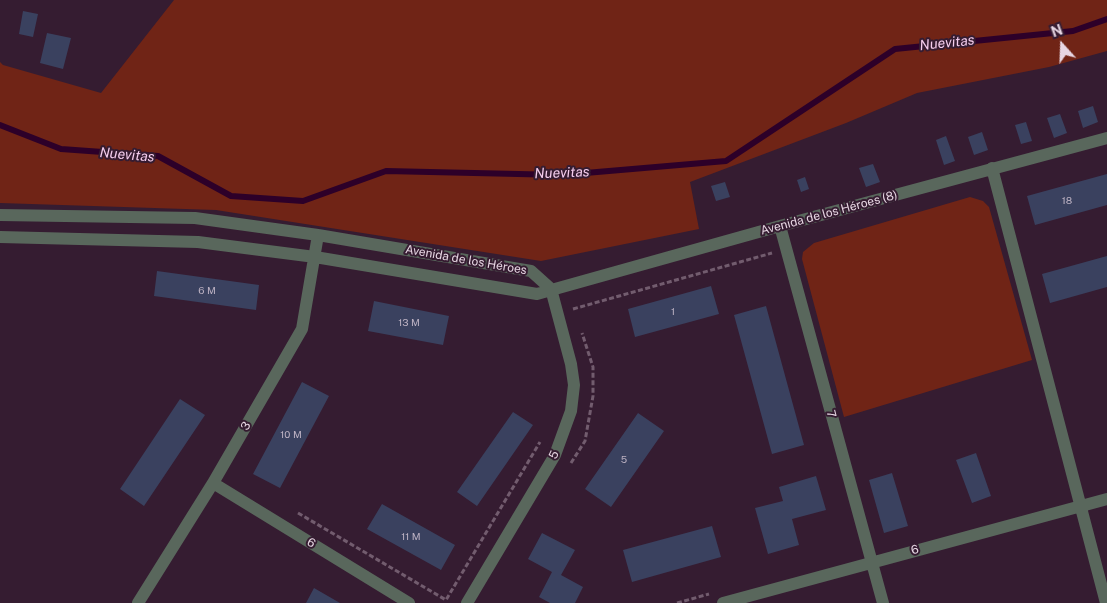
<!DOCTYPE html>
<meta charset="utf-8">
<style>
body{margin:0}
#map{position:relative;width:1107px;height:603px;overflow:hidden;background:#351c31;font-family:"Public Sans",sans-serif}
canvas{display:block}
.north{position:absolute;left:1037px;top:20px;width:50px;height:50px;-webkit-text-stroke:4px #351c31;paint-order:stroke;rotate:340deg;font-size:14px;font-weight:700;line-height:20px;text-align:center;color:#e7d6e3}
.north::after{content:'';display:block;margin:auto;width:18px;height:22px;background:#e7d6e3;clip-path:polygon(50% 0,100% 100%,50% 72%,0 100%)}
</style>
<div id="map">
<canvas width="1107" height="603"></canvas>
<div class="north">N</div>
</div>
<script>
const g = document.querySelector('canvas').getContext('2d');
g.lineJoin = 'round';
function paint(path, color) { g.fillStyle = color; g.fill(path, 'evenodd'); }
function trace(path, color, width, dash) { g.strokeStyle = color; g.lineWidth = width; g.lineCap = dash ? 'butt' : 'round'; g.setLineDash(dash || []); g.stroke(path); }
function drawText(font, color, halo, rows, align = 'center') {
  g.font = font + ' "Public Sans",sans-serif'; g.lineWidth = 4; g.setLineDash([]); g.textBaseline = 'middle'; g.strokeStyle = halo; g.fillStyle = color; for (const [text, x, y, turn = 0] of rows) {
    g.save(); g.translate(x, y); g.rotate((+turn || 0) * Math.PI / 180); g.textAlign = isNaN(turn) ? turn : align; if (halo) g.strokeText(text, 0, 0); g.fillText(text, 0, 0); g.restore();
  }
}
paint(new Path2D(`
 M174 0H1107V51L1049 67 917 93 846 123 690 182 699 229 541 261 216 210 0 203V62L3 65 101 93Z
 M970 197 983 201 989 207 1032 360 844 417 802 259 803 252 814 243Z`), '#702416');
trace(new Path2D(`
 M0 125 61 149 158 156 231 196 303 201 386 171 562 175 726 161 895 49 1073 31 1107 19`), '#2d0029', 6);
paint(new Path2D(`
 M23 11 38 14 33 37 19 34Z
 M47 33 71 38 63 69 40 63Z
 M1093 106 1098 122 1083 128 1078 111Z
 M1060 114 1067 133 1054 138 1047 118Z
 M1026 122 1032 141 1021 144 1015 125Z
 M982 132 988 150 974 155 968 137Z
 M946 136 955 161 944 165 936 140Z
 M873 164 880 182 866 187 859 168Z
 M1107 174V205L1035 225 1027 196Z
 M805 177 809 189 801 192 797 180Z
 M725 182 730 197 716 201 711 186Z
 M1107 256V287L1050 303 1042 274Z
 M157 271 259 285 256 310 154 296Z
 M711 286 719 314 635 337 628 309Z
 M374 301 449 316 443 345 368 331Z
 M766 306 804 445 772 454 734 315Z
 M302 382 329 396 280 488 253 474Z
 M180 399 205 415 144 506 120 489Z
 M513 412 533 425 477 506 457 492Z
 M638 413 664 431 611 507 585 489Z
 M976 453 991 496 972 503 956 460Z
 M892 473 908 526 884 533 869 480Z
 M816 476 826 510 792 519 799 545 768 554 755 508 783 501 779 487Z
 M382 504 455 545 441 570 367 529Z
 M712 526 721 557 632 582 623 550Z
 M542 533 575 550 561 575 583 587 575 603H550L539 597 552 572 528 559Z
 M314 588 340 603H306Z`), '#3a415f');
trace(new Path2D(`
 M573 309 772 253
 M571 463 585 441 593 396V367L582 333
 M298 513 446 600 540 442
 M677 603 709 594`), '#725c6e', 3, [5, 2.5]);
trace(new Path2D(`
 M992 168 1106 603
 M0 215 195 218 318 235 531 271 551 289 571 364 574 385 571 411 555 455 467 603
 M780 226 883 603
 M0 237 198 242 315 257 537 294 780 226 1107 138
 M213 483 409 603
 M138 603 213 483 302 329 318 235
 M723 603 1107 499`), '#59675c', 12);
drawText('10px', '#bcb1c2', null, [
 ["18",1067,201],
 ["6 M",207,291],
 ["1",673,312],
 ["13 M",409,323],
 ["10 M",291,435],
 ["5",624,460],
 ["11 M",411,537]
]);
drawText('12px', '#e7d6e3', '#351c31', [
 ["Avenida de los Héroes (8)",829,213,-15],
 ["Avenida de los Héroes",466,260,10],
 ["7",831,414,75],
 ["3",246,426,-60],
 ["5",554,455,-64],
 ["6",311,543,31],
 ["6",915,550,-15]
]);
drawText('italic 14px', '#f6ceee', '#351c31', [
 ["Nuevitas",947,43,-6],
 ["Nuevitas",127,155,5],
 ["Nuevitas",562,173,-2]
]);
</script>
